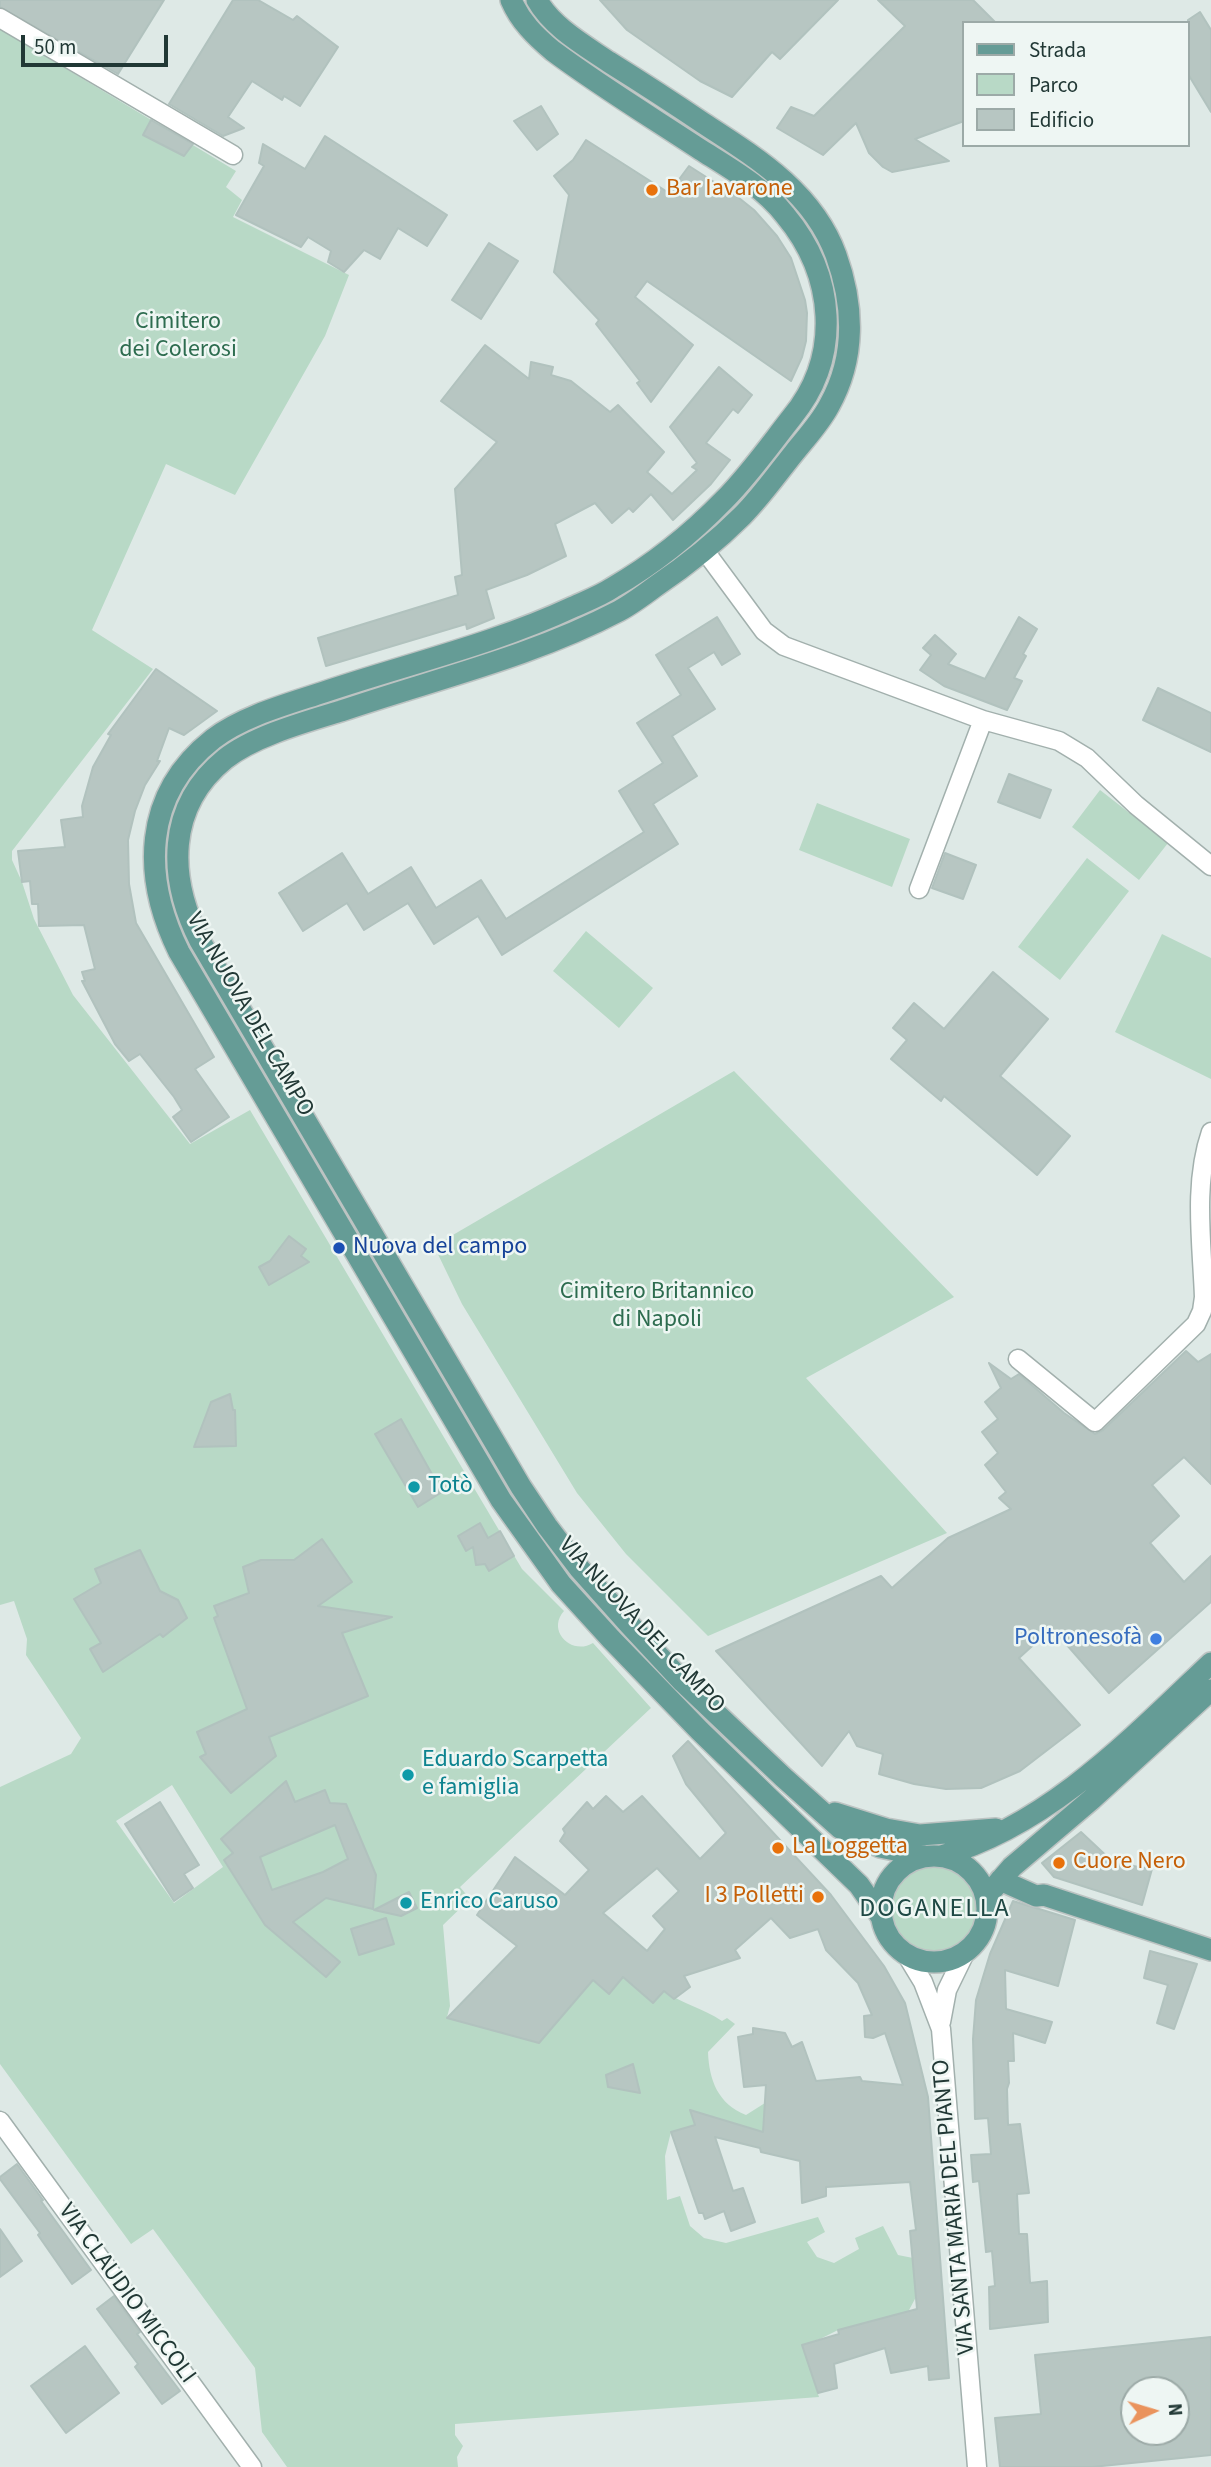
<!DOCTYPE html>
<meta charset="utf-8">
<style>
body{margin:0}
#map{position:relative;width:1211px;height:2467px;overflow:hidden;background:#dee9e6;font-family:"Source Sans 3",sans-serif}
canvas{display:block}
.legend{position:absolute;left:962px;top:21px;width:228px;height:126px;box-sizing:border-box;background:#eef6f3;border:2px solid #9caaa7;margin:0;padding:9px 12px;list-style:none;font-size:21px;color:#213835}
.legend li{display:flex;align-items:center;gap:14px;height:35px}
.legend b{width:35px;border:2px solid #9caaa7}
.north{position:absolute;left:1120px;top:2376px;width:70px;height:70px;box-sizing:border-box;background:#eef6f3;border:2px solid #9caaa7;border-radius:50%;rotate:86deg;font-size:19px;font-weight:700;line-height:28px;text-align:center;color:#213835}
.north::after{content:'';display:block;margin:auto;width:24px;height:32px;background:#ea935c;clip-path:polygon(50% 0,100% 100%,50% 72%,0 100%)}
.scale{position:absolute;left:21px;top:35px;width:147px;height:32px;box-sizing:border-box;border:4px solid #213835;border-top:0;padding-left:9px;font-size:21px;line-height:24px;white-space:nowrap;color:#213835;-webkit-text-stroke:5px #eef6f3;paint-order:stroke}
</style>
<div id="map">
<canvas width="1211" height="2467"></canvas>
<ul class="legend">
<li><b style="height:9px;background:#659c96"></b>Strada</li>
<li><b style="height:19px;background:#b8d9c6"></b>Parco</li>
<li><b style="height:19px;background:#b7c6c2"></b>Edificio</li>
</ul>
<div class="north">N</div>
<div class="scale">50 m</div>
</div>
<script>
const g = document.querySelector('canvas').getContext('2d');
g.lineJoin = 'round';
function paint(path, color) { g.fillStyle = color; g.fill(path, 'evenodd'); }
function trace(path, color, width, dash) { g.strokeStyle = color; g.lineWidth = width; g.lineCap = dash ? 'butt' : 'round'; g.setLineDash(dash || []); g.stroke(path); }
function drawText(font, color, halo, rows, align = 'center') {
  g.font = font + ' "Source Sans 3",sans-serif'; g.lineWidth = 5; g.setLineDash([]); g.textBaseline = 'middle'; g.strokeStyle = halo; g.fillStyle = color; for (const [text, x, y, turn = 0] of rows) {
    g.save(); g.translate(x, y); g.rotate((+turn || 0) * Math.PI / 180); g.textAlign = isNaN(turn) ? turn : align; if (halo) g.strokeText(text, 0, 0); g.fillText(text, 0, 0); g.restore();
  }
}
paint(new Path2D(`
 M0 29 236 171 226 187 242 200 233 217 349 275 325 336 235 495 166 464 92 630 153 669 12 851V860L22 882 34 919 73 995 190 1144 250 1110 522 1569 564 1611C546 1631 572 1656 593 1643L651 1708 460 1887 470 1899 443 1925 450 2006 447 2017 539 2042 593 1980 609 1994 623 1977 652 2002 664 1991C682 2004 703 2008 722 2021L727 2018 735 2024 708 2052C709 2080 718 2104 746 2115L765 2103 763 2132 691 2111 695 2125 671 2132 665 2156 667 2200 680 2196 690 2226 704 2238 726 2243 818 2217 825 2232 807 2242 817 2257 834 2263 859 2249 855 2238 883 2226 898 2255 913 2258 916 2297 908 2312 838 2330 820 2339 802 2345 819 2397 455 2424V2435L463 2446 457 2457 458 2467H287L262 2432 255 2368 153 2229 131 2244 0 2064V1787L71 1754 81 1738 26 1655 27 1639 14 1601 0 1605ZM172 1785 223 1867 174 1903 116 1821Z
 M1100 790 1168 843 1139 880 1072 827Z
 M817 803 910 839 892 887 799 850Z
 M1087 858 1129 891 1060 980 1018 947Z
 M586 931 653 988 619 1028 553 971Z
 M1162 934 1211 958V1079L1115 1032Z
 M734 1071 954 1297 806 1378 947 1533 708 1636 626 1554 577 1493 462 1304 434 1246Z
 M890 1908a45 45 0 1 1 90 0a45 45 0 1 1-90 0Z`), '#b8d9c6');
const building = new Path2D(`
 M0 0H164L118 74 0 7Z
 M233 0H258L293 20 297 16 338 47 300 106 284 96 282 100 252 81 228 117 244 128 223 136 169 104Z
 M600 0H838L780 59 772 52 732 97 700 81 627 30Z
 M878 0H973L996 23H964V121L915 139 949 161 892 172 883 167 869 153 856 123 823 155 777 128 791 107 814 116 905 26Z
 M1200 12 1211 30V112L1188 74V20Z
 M541 106 558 134 537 150 514 121Z
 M151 120 193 144 184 156 143 135Z
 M325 136 447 215 427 246 398 228 380 259 364 250 344 272 328 262 331 251 308 237 301 247 236 215 264 166 259 163 263 144 305 169Z
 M586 140 669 193 689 166 739 198 754 210 777 236 791 258 805 300 807 313 806 341 802 357 791 381 647 281 635 297 693 345 651 402 637 383 640 381 596 324 599 320 554 272 569 195 554 176 573 160Z
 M489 243 518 261 481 319 452 300Z
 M485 345 529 379 531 362 553 367 551 375 571 381 610 412 618 405 664 452 647 472 672 494 697 470 692 467 697 463 670 427 719 367 752 395 738 413 733 409 706 443 730 460 711 484 673 520 651 494 633 512 629 508 612 523 595 503 555 524 566 556 527 575 486 590 494 618 467 629 466 624 326 666 318 638 458 595 455 577 462 575 455 489 497 442 441 401Z
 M717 617 740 654 722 665 714 652 688 668 715 709 672 736 697 776 653 804 678 844 502 955 478 916 434 944 408 903 364 930 347 903 303 931 279 893 342 853 368 894 411 867 436 908 481 880 506 919 644 832 619 791 663 763 637 723 681 695 656 655Z
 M1019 617 1037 629 1023 654 1026 656 1014 678 1022 681 1007 710 944 686 920 670 931 655 923 648 935 635 956 654 948 664 985 679Z
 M156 669 217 711 184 735 169 728 157 761H160L145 785 135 811 128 840 129 884 136 923 214 1057 195 1069 229 1117 191 1142 173 1117 182 1110 174 1097 140 1054 129 1061 115 1044 82 981H85L82 972 95 969 84 925 39 926 38 904H32L30 881 22 882 18 851 65 847 61 820 83 817 82 806 93 767 111 735 108 734Z
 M1158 688 1211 713V752L1143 720Z
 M1009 774 1051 790 1040 818 998 802Z
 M945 853 976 865 963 899 932 888Z
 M993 972 1048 1019 1000 1076 1070 1136 1037 1175 944 1096 941 1101 891 1059 907 1040 893 1028 914 1003 944 1029Z
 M289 1236 306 1249 301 1256 309 1262 269 1285 259 1267 270 1261Z
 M1186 1351 1198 1362 1211 1354V1484L1184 1457 1152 1485 1179 1516 1150 1543 1184 1582 1211 1556V1602L1109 1693 1052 1628 1019 1658 1080 1725 1020 1771 981 1788 946 1789 914 1784 879 1774 883 1754 857 1746 849 1731 822 1766 716 1651 881 1576 892 1588 948 1538 1011 1509 999 1498 1006 1492 985 1465 998 1453 982 1432 998 1419 985 1402 1001 1388 989 1363 1011 1379 1019 1374 1064 1413 1095 1434 1103 1430Z
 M230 1394 233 1410H235L236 1446 194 1447 211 1402Z
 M401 1419 442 1492 418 1507 375 1434Z
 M480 1523 488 1538 500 1531 514 1556 489 1571 485 1564 476 1565 473 1547 466 1551 458 1536Z
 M322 1539 352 1582 318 1606 392 1617 342 1633 368 1696 269 1737 276 1756 231 1793 200 1757 206 1754 197 1732 247 1709 214 1618 218 1616 214 1606 249 1593 243 1567 261 1560H294Z
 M140 1550 160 1591 178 1600 187 1618 163 1637 160 1634 103 1672 90 1649 101 1643 74 1599 101 1583 95 1569Z
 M688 1741 831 1895 884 1966 905 2003 928 2097 949 2378 929 2380 928 2366 891 2373 885 2348 834 2364 837 2388 818 2393 802 2345 839 2334 838 2330 917 2309 910 2231 916 2230 910 2182 826 2187V2196L802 2203 800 2161 761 2152 760 2148 715 2137 733 2191 743 2188 755 2222 731 2231 724 2211 705 2219 703 2213H699L671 2132 695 2125 690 2110 763 2132 766 2085 744 2087 738 2037 753 2034V2028L785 2033 792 2047 802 2042 816 2081 860 2077 862 2081 903 2085 885 2033 873 2038 865 2037 864 2016 872 2015 858 1983 826 1950 818 1929 790 1938 771 1918 735 1950 740 1958 684 1976 690 1987 674 1999 664 1991 653 2003 623 1977 609 1994 593 1980 539 2043 447 2018 517 1946 477 1915 515 1857 565 1895 589 1870 560 1841 565 1833 563 1829 587 1802 593 1809 606 1796 623 1812 642 1796 700 1859 726 1833 686 1784 673 1756ZM657 1868 679 1891 653 1916 665 1929 647 1951 603 1913Z
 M286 1781 295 1802 325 1790 330 1803 346 1804 376 1875 373 1909 326 1898 293 1922 340 1962 326 1977 265 1925 224 1860 233 1853 221 1839ZM335 1825 348 1859 323 1872 272 1890 260 1857Z
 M160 1802 199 1865 184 1874 193 1888 174 1901 125 1824Z
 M1081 1832 1114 1863 1152 1869 1142 1905 1054 1877 1042 1863Z
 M409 1892 417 1908 401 1916 374 1910Z
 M1013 1901 1075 1920 1058 1986 1005 1970 1006 2009 1052 2022 1045 2043 1013 2033 1014 2061H1008L1009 2083 1007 2089 1008 2125 1020 2124 1029 2193 1017 2194 1019 2234H1027L1030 2283 1047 2281 1048 2322 990 2329 989 2287 995 2286 992 2251 986 2252 979 2181 973 2182 971 2155 991 2154 988 2118 975 2119 973 2039 976 2000 990 1954Z
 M386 1918 394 1944 359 1955 351 1929Z
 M1150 1951 1197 1964 1174 2029 1157 2023 1168 1985 1144 1978Z
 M633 2064 640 2093 608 2087 606 2075Z
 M17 2164 43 2200 41 2201 91 2270 72 2284 38 2235 40 2233 0 2179V2177Z
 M0 2229 22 2261 0 2277Z
 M114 2296 140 2332 137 2334 180 2391 162 2404 135 2367 138 2364 97 2309Z
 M1211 2337V2455L1092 2467H1000L995 2418 1041 2414 1035 2355ZM1134 2390H1176V2432H1134Z
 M85 2346 119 2393 66 2433 31 2386Z`);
paint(building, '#b7c6c2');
trace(building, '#b1c2be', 2);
const minor = new Path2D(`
 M0 18 233 155
 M705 551 764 631 784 646 983 720 1059 741 1087 758 1136 805 1211 866
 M919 889 983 720
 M1018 1359 1095 1422 1196 1324 1202 1311 1204 1297C1202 1243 1193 1184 1211 1132
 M906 1954 923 1982 941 2029 977 2467
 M941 2022 947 1990 966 1951
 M0 2121 252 2467`);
const primary = new Path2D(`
 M511 0C520 21 535 36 553 51 600 86 651 117 701 150 731 169 763 187 785 215 835 275 842 356 792 417 770 445 749 475 724 500 692 533 652 565 612 588 600 596 586 601 573 607 494 644 407 664 324 692 288 704 243 716 213 739 142 795 142 877 179 952L501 1500 561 1584 611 1639 700 1731 859 1885 882 1918
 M537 0C552 27 584 45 609 62 641 82 672 102 703 123 757 158 813 192 836 255 854 305 856 358 829 406 820 423 806 438 794 453 777 474 761 497 742 516 716 542 687 565 656 586 644 595 632 604 619 611 531 657 435 679 341 711 305 722 254 736 225 759 166 807 168 878 200 941L521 1487 547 1526 579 1568 629 1624 683 1682 783 1777 840 1828 880 1847 924 1856
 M835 1813 886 1829 920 1835 996 1829
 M941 1856C1048 1826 1132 1738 1211 1663
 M881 1909a53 53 0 1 1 106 0a53 53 0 1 1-106 0Z
 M1000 1880 1036 1896 1044 1895 1211 1950
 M986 1897 1012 1867 1092 1799 1211 1690`);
trace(minor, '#a2b0ad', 21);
trace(primary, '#bcc3c2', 24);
trace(minor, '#fff', 18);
trace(primary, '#659c96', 21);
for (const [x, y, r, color] of [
 [652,190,7,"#e8710a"],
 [339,1248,7,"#1a4fb4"],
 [414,1487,7,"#0f9aa8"],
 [1156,1639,7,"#3f7fe0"],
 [408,1775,7,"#0f9aa8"],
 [778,1848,7,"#e8710a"],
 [1059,1863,7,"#e8710a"],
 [818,1897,7,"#e8710a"],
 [406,1903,7,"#0f9aa8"]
]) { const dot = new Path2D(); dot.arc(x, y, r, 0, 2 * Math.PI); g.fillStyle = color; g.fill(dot); trace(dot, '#eef6f3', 2.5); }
drawText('24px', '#c56008', '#eef6f3', [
 ["Bar Iavarone",666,190],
 ["La Loggetta",792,1848],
 ["Cuore Nero",1073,1863],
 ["I 3 Polletti",804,1897,"right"]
], 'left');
drawText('24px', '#2d6c4f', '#eef6f3', [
 ["Cimitero",178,323],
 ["dei Colerosi",178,351],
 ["Cimitero Britannico",657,1293],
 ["di Napoli",657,1321]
]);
drawText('24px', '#213835', '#eef6f3', [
 ["VIA NUOVA DEL CAMPO",249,1015,60],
 ["VIA NUOVA DEL CAMPO",641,1626,47],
 ["VIA SANTA MARIA DEL PIANTO",955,2207,-95],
 ["VIA CLAUDIO MICCOLI",126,2294,54]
]);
drawText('24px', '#164399', '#eef6f3', [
 ["Nuova del campo",353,1248]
], 'left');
drawText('24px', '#0d838f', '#eef6f3', [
 ["Totò",428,1487],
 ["Eduardo Scarpetta",422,1761],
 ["e famiglia",422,1789],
 ["Enrico Caruso",420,1903]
], 'left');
drawText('24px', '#366cbe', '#eef6f3', [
 ["Poltronesofà",1142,1639]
], 'right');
g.letterSpacing = '2px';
drawText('26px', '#1e4844', '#eef6f3', [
 ["DOGANELLA",935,1910]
]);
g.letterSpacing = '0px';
</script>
